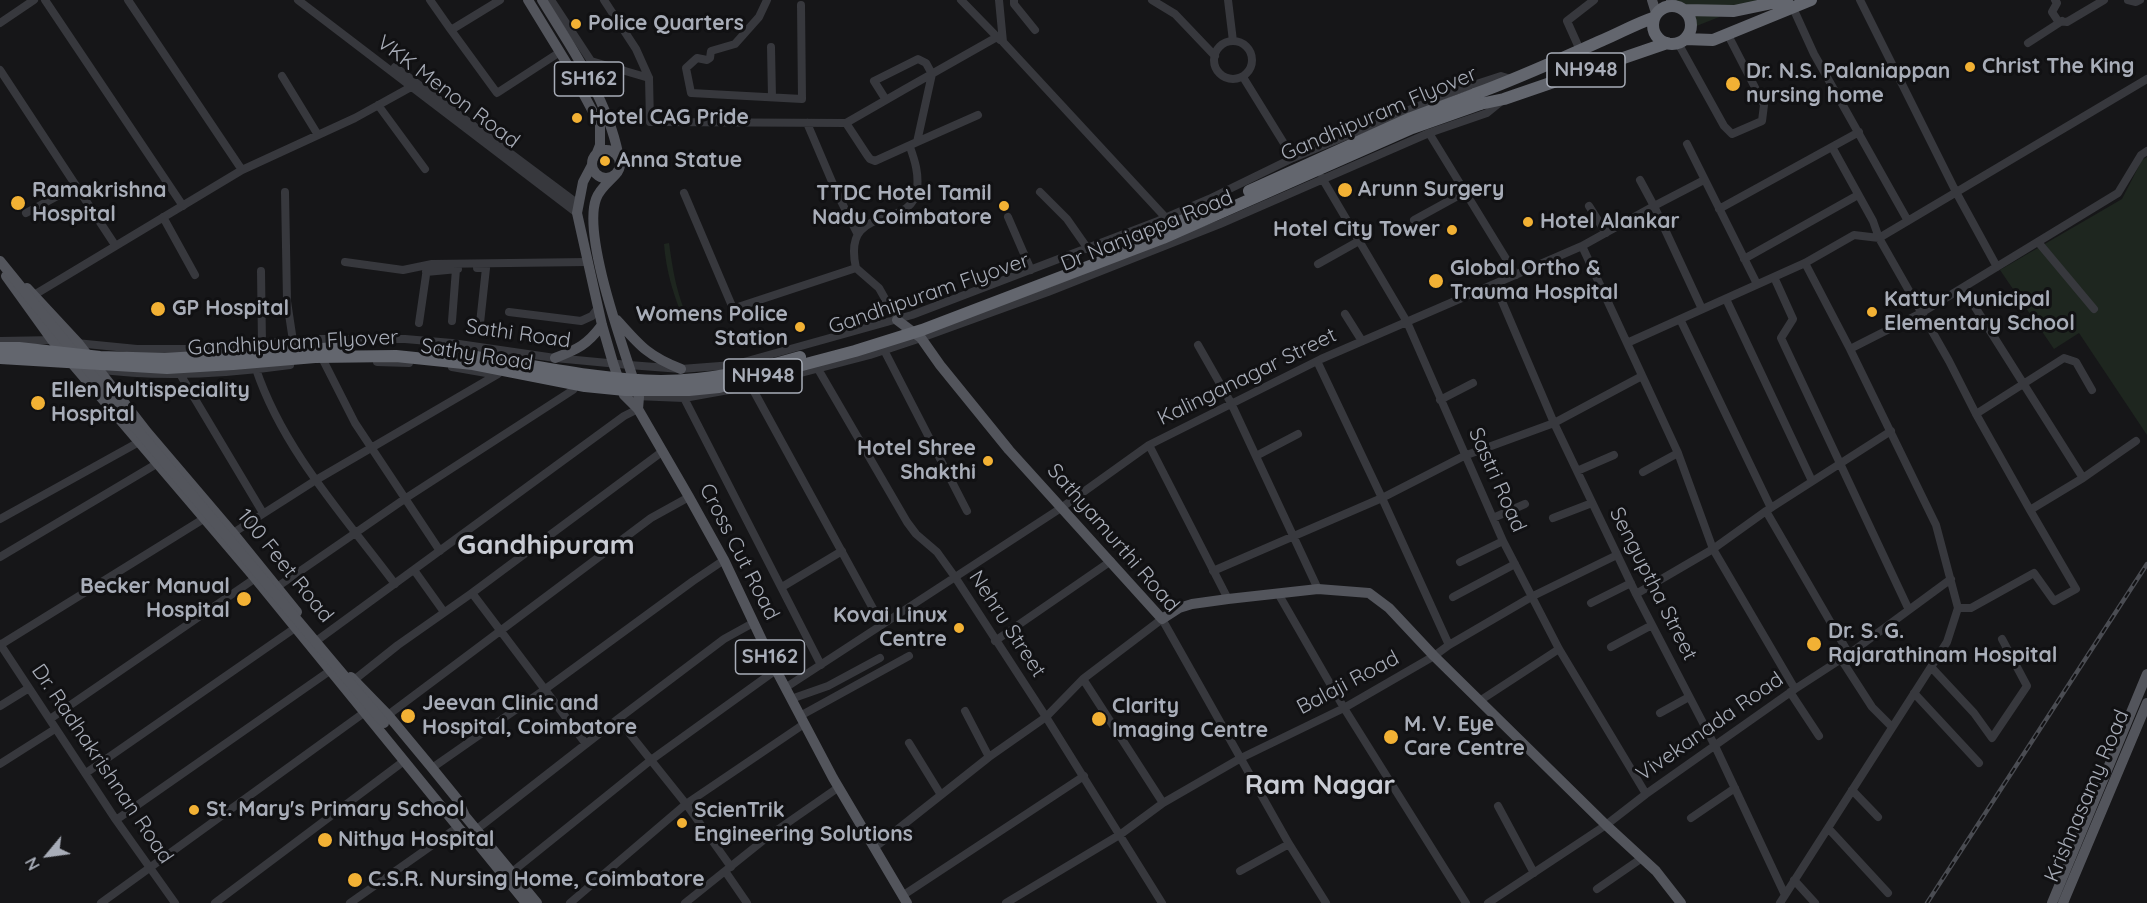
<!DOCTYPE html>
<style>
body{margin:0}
#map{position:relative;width:2147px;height:903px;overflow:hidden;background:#161618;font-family:Quicksand,sans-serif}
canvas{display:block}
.north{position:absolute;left:18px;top:825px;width:60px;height:60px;-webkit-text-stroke:4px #111113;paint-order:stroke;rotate:241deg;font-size:16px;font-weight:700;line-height:24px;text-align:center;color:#a8adb8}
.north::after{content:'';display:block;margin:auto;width:21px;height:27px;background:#a8adb8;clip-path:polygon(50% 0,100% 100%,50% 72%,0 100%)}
</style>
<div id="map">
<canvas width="2147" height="903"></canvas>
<div class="north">N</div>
</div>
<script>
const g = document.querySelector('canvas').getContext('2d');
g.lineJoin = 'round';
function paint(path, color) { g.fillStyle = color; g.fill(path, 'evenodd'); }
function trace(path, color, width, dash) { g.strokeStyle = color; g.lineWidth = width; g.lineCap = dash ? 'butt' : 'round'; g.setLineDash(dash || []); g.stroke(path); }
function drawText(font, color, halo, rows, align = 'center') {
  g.font = font + ' Quicksand,sans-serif'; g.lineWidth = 6; g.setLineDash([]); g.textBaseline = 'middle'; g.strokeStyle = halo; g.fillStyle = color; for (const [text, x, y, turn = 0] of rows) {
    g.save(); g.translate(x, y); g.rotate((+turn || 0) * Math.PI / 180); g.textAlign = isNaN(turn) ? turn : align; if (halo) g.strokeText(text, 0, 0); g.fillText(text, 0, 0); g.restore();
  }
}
paint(new Path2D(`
 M1674 0H1762L1694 27 1683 16Z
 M2147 157V435L2079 333 2054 349 2000 270 2122 199 2142 160Z
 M669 243C673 270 675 285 685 312L681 313C672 290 666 269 664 244Z`), '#1e261f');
trace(new Path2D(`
 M45 0 183 206
 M128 0 242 170
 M298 0 577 213
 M430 0 451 30 500 0
 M551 0 591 61 649 78
 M604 0 636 49 649 78 650 122 846 123
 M767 0 759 17 735 44 711 51 710 58 707 60 697 58 686 68 691 93 802 99 801 5
 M961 0 1000 40
 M999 0 1003 42 1166 218
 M1014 0V4L1035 30
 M1152 0 1175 14 1215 56
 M1228 0 1233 41
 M1860 0 1956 192 1997 267
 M2055 0 2057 3 2052 12 2058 21 2067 22 2104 0
 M2128 0 2136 2 2140 0
 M1793 8 1814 54 1908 221
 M0 23 34 0
 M451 30 497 93 560 52
 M1214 60a19 19 0 1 1 38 0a19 19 0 1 1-38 0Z
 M1678 43 1724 126 1732 134 1762 121 1764 105 1728 35
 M2028 43 2062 21
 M771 47 772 97
 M1580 50 1567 21 1594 0
 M395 67 578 204
 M0 70 115 245
 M282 76 318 135
 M1243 77 1293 158
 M886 100 874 81 918 59 926 63 932 74 917 142 875 161 870 159 867 155 846 123C896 94 947 65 997 37
 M378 105 425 169
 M807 123 836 191 857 233
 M1429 133 1516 275
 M917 142 978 115
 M1687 144 1757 284
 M1832 147 1873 221 1879 238 1949 361 1976 414 2030 510 2076 589 2054 601 2034 573 1971 608H1958
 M1322 178 1407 322 1503 541 1559 649 1646 794
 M1640 180 1654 206 1704 180
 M285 192 287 301 293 341
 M1040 192 1067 219 1088 249
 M684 193 732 306 735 308 856 268 879 288 897 320
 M1589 206 1606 233
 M1719 209 1859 132
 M26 213 76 186
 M163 217 195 275
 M1008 217 1031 270
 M1414 220 1465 192
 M1879 238 2147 79
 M2038 242 2094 309
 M1582 246 1678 453 1713 549 1795 689
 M1744 259 1858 195
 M345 262 403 270 432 264 587 262
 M1318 264 1359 241
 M477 268H486L480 323
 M856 268C841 201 912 232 917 189 919 174 915 161 910 147
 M261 271 262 344
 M426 272 458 269
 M1774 277 1793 319 1781 338 1909 610
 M1495 285 1554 423 1636 594 1715 746 1785 895
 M1963 288 2083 478
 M29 298 242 170 355 118 411 87
 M1726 299 1812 481
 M509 312 581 321 592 316 598 308
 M1345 314 1362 341
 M1680 319 1771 508
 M452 321 456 269
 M419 323 427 268
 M0 341 57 340
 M76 343 137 349H189L319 339H405L452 343 555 358 629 365 681 369 733 365 912 315 1158 221 1209 199 1293 158 1455 91 1501 76 1514 80
 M1627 343 1805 263 1854 235 1879 238
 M1198 345 1231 403 1318 589
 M1850 349 1921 313 2118 193 2141 155 2147 151
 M884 350 967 511
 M323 360 355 423 440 551
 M1317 361 1382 498 1449 645
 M377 362 409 363
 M452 367 492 374
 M96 369C160 378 226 374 290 365
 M256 369C283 450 345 517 395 584
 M818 369 907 522 916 534 937 552 955 577 1046 717 1162 903
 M180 374 263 513
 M751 386 882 625
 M635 396 684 398 751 386 870 355 921 338 1048 292 1220 224 1429 133 1487 113 1503 100
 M684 398 821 665
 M1440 400 1473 383
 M1976 414 2064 358 2076 362 2092 390
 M1149 445 1228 599
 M1256 456 1298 434
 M1577 471 1614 455
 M1643 472 1678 453
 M2030 510 2083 478 2136 441
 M1766 511 1849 654
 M1493 518 1525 504
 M1553 518 1592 503
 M0 519 139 442
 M233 533 316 480 498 374
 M0 557 158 463
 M1460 562 1503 541
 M414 570 444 612
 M1213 571 1382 498 1464 456 1554 423 1642 376
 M277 587 406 498 573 390
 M782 587 842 551
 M472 593 586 744
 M1636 594 1713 549 1766 511 1891 431
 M1279 595 1344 708 1466 903
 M1453 597 1515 564
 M1591 603 1631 583
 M319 639 624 416 638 409
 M995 641 1111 561
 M0 644 116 820 175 903
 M0 645 205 518
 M1611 647 1652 625
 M1841 659 1872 707 1892 727
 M1931 667 1974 713 1992 738 2027 686 2002 639
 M1083 679 1163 803
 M354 680 398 645 472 593 663 451
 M785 688 1061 508 1149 445 1321 359 1582 246 1654 206 1702 309
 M1790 692 1819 736
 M1914 693 1979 763
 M791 699 828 686 880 658
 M1481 700 1559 649
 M0 706 29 688
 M965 711 989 757
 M1660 713 1689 697
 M388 715 651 518 689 497
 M800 716 909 656
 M50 719 260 575
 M618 719 686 804 731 867
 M909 743 941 795
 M0 764 55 729
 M432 768 544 690 693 581 724 560
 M86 773 295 628
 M1852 790 1878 817
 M1498 806 1534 873
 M1691 818 1735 788
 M116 820 331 670
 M1828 828 1888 893
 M477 829 618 719 724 639 753 623
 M874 848 989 757 1046 717 1083 679 1162 619 1289 844 1326 903
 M725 871 747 903
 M1240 871 1289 844
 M512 872 651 760 776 670
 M1794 880 1815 903
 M1597 889 1642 858
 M902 896 1084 776
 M101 903 365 712
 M215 903 404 761
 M350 903 458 827
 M570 903 686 804 804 724
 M685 903 770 835 839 787
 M1006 903 1121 834 1163 803 1241 758 1344 708 1434 656 1449 645 1533 596 1617 555
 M1488 903 1606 825 1646 794 1795 689 1849 654 1951 579
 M1780 903 1947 642 1958 608 1936 525 1850 349 1805 263`), '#37383d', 8);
trace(new Path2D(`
 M528 0 569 67 600 125V145L596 155
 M542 0C573 51 611 103 620 164
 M1652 0 1656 13
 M1671 0 1673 5
 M592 164a14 14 0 1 1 28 0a14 14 0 1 1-28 0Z
 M592 165 583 182 577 213 602 325 613 363 624 395 638 409 689 497 724 560 776 670 833 778 907 903
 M616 174C609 182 599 189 596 199 582 238 626 354 639 397L638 409
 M6 276 52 340 255 578 458 827 467 837 478 844 526 903
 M27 288 79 344 147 432 233 533 297 612
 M617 320C640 346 648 356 681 369
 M897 320 921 338 940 365 1009 450 1162 619 1179 608 1192 604 1228 599 1318 589 1369 593 1389 608 1434 656 1606 825 1656 871 1681 903
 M555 358C578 349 587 345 602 325
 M351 677 388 715 432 768 458 800 465 816 537 903
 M2052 903 2147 674
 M2063 903 2147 703`), '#53555c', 10);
trace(new Path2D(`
 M1653 25a19 19 0 1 1 38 0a19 19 0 1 1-38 0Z
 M1685 10 1734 11 1787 0
 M1685 39 1713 40 1811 0
 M1475 94C1519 78 1560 59 1603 40 1620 33 1635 24 1653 18
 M1480 104 1504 99 1667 43`), '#63666e', 12);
const rail = new Path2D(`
 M1927 903 2147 564`);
trace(rail, '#4a4c52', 4.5);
trace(rail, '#111113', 2, [7]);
trace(new Path2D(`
 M0 261 119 408 384 723`), '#53555c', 10);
trace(new Path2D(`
 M1249 191 1411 118 1475 94
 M1134 241 1198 214
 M0 348H19L100 357 165 359 337 348
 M426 351C505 357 582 380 661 381 709 381 755 370 800 357
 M0 358 167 368 233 364 315 357 396 356 473 364 585 386 625 390H689L719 387 855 351 922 330 1163 238 1412 128 1480 104`), '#63666e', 12);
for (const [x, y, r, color] of [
 [576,24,6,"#f2b134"],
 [1970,67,6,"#f2b134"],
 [1733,84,8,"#f2b134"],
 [577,118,6,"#f2b134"],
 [605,161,6,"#f2b134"],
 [1345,190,8,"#f2b134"],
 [18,203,8,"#f2b134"],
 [1004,206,6,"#f2b134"],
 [1528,222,6,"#f2b134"],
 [1452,230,6,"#f2b134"],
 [1436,281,8,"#f2b134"],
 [158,309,8,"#f2b134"],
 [1872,312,6,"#f2b134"],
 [800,327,6,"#f2b134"],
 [38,403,8,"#f2b134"],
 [988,461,6,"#f2b134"],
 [244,599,8,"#f2b134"],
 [959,628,6,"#f2b134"],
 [1814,644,8,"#f2b134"],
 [408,716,8,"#f2b134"],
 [1099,719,8,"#f2b134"],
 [1391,737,8,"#f2b134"],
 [194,810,6,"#f2b134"],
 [682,823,6,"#f2b134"],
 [325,840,8,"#f2b134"],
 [355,880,8,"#f2b134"]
]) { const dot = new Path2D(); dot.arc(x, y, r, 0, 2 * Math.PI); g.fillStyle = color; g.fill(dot); trace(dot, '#111113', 2); }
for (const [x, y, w] of [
 [1586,70,78],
 [589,79,69],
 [763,376,78],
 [770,657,69]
]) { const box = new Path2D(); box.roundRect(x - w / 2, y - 17, w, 34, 4.5); g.fillStyle = '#111113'; g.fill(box); trace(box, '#a8adb8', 1.5); }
drawText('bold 20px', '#a8adb8', null, [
 ["NH948",1586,70],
 ["SH162",589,79],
 ["NH948",763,376],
 ["SH162",770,657]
]);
drawText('bold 21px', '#a8adb8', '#111113', [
 ["Police Quarters",588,24],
 ["Christ The King",1982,67],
 ["Dr. N.S. Palaniappan",1746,72],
 ["nursing home",1746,96],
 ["Hotel CAG Pride",589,118],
 ["Anna Statue",617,161],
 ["Arunn Surgery",1358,190],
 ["Ramakrishna",32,191],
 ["Hospital",32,215],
 ["TTDC Hotel Tamil",992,194,"right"],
 ["Nadu Coimbatore",992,218,"right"],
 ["Hotel Alankar",1540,222],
 ["Hotel City Tower",1440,230,"right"],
 ["Global Ortho &",1450,269],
 ["Trauma Hospital",1450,293],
 ["Kattur Municipal",1884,300],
 ["Elementary School",1884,324],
 ["GP Hospital",172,309],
 ["Womens Police",788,315,"right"],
 ["Station",788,339,"right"],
 ["Ellen Multispeciality",51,391],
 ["Hospital",51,415],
 ["Hotel Shree",976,449,"right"],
 ["Shakthi",976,473,"right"],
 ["Becker Manual",230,587,"right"],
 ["Hospital",230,611,"right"],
 ["Kovai Linux",947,616,"right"],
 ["Centre",947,640,"right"],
 ["Dr. S. G.",1828,632],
 ["Rajarathinam Hospital",1828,656],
 ["Jeevan Clinic and",422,704],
 ["Hospital, Coimbatore",422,728],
 ["Clarity",1112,707],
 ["Imaging Centre",1112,731],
 ["M. V. Eye",1404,725],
 ["Care Centre",1404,749],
 ["St. Mary's Primary School",206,810],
 ["ScienTrik",694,811],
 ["Engineering Solutions",694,835],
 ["Nithya Hospital",338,840],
 ["C.S.R. Nursing Home, Coimbatore",368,880]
], 'left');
drawText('21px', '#a8adb8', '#111113', [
 ["VKK Menon Road",448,92,37],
 ["Gandhipuram Flyover",1379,114,-23],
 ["Dr Nanjappa Road",1147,231,-22],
 ["Gandhipuram Flyover",929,294,-19],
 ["Sathi Road",518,334,8],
 ["Gandhipuram Flyover",293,343,-3],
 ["Sathy Road",477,355,9],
 ["Kalinganagar Street",1247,377,-26],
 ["Sastri Road",1497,480,66],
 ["Sathyamurthi Road",1113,538,49],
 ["Cross Cut Road",739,552,63],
 ["100 Feet Road",285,566,51],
 ["Senguptha Street",1653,584,63],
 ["Nehru Street",1007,624,57],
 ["Balaji Road",1348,683,-28],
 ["Vivekanada Road",1710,727,-35],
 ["Dr. Radhakrishnan Road",102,764,56],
 ["Krishnasamy Road",2087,796,-67]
]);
drawText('bold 27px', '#c9ccd4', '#111113', [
 ["Gandhipuram",546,546],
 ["Ram Nagar",1320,786]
]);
</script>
